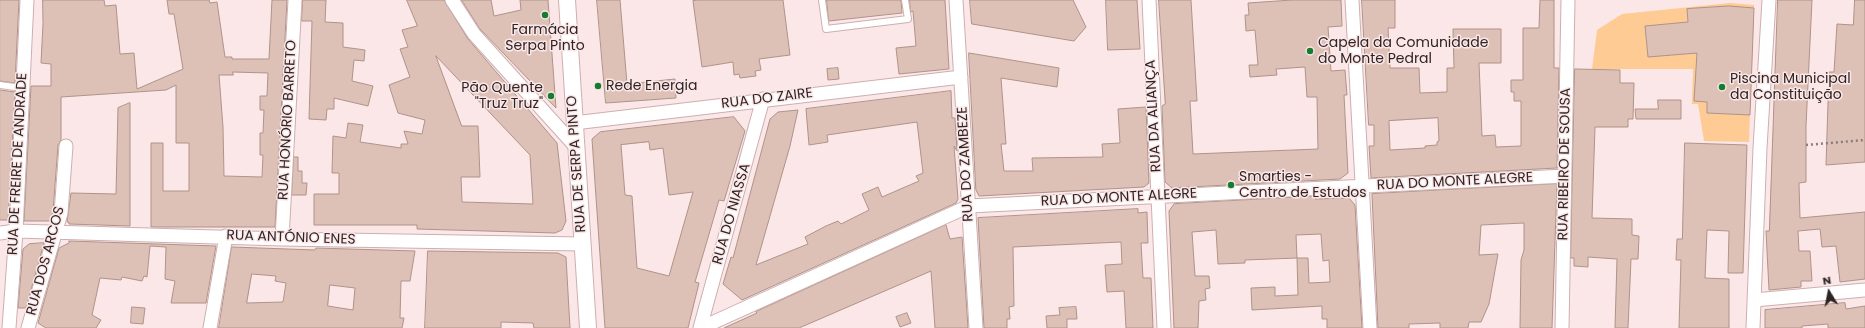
<!DOCTYPE html>
<meta charset="utf-8">
<style>
body{margin:0}
#map{position:relative;width:1865px;height:328px;overflow:hidden;background:#fbe7e8;font-family:Poppins,sans-serif}
canvas{display:block}
.north{position:absolute;left:1809px;top:272px;width:40px;height:40px;-webkit-text-stroke:3px #fbe7e8;paint-order:stroke;rotate:350deg;font-size:11px;font-weight:700;line-height:16px;text-align:center;color:#2f2424}
.north::after{content:'';display:block;margin:auto;width:14px;height:18px;background:#2f2424;clip-path:polygon(50% 0,100% 100%,50% 72%,0 100%)}
</style>
<div id="map">
<canvas width="1865" height="328"></canvas>
<div class="north">N</div>
</div>
<script>
const g = document.querySelector('canvas').getContext('2d');
g.lineJoin = 'round';
function paint(path, color) { g.fillStyle = color; g.fill(path, 'evenodd'); }
function trace(path, color, width, dash) { g.strokeStyle = color; g.lineWidth = width; g.lineCap = dash ? 'butt' : 'round'; g.setLineDash(dash || []); g.stroke(path); }
function drawText(font, color, halo, rows, align = 'center') {
  g.font = font + ' Poppins,sans-serif'; g.lineWidth = 3; g.setLineDash([]); g.textBaseline = 'middle'; g.strokeStyle = halo; g.fillStyle = color; for (const [text, x, y, turn = 0] of rows) {
    g.save(); g.translate(x, y); g.rotate((+turn || 0) * Math.PI / 180); g.textAlign = isNaN(turn) ? turn : align; if (halo) g.strokeText(text, 0, 0); g.fillText(text, 0, 0); g.restore();
  }
}
paint(new Path2D(`
 M1730 3 1754 5 1749 142 1704 141 1698 104H1692L1693 69H1592L1597 30 1622 14Z`), '#fecb95');
const building = new Path2D(`
 M0 0H19L15 83 0 81Z
 M43 0H104L105 6 116 5 120 54 134 53 137 89 183 69 174 14H169L167 0H209L210 3 217 2 225 57H232V59H269L272 0H287L275 227H151V143H163V191H189V143H176V85L166 90 61 97V140L58 145 53 212 50 221H24L31 86H51V64L41 63 43 24ZM233 72 268 73 267 96H260V110H264L263 133H260V155H263L262 177 224 176 223 127 219 75H233Z
 M303 0H326L325 22 343 23V47L365 50 364 61 354 60 352 81 373 86 368 106 334 98V109H327L326 120 309 119 312 21H302Z
 M407 0H444L468 39 557 143 566 221 562 230 555 233 417 229V225H314V194H339V173H332L333 136 346 138 348 123 363 125 360 142 401 148V144H408L404 131 422 134 425 120 398 113 389 85 410 77 400 49 408 47 402 30 417 26ZM436 56 530 155 533 204 462 202 461 177H480L478 126H462Z
 M462 0H491L494 16 521 10 520 0H548L556 108 480 29Z
 M597 0H620L627 84 675 79 676 98 606 103Z
 M699 0H783L790 55 759 59 761 70 755 71 756 76 740 78 739 74 734 75 733 62 702 67 693 1Z
 M827 0H901L902 13 829 21Z
 M910 0H945L949 69 899 74 896 48 916 46 913 11 911 12Z
 M970 0H1073L1086 27 1074 41 972 24Z
 M1106 0H1137L1140 49 1108 50Z
 M1159 0H1191L1197 101H1190L1193 154 1318 149 1317 97H1307L1305 67 1276 69 1277 75 1250 77 1249 65H1258L1255 30 1246 31 1245 15H1249L1248 3 1292 0H1341L1342 26 1328 27 1331 71 1345 70 1347 95H1344L1348 173 1340 179 1172 188 1165 182 1162 106 1165 104Z
 M1362 0H1395V28H1388L1390 68H1419L1420 93 1447 92V68H1454L1453 29H1501V63H1479L1482 136 1495 135 1496 147 1521 146V101H1514V92H1511V80H1523V28H1539L1540 0H1554V68H1559L1557 168 1371 178 1369 146H1374V125H1369ZM1438 118 1439 141 1437 142V145L1425 146V148L1390 150 1389 121Z
 M1778 0H1812L1806 126V182L1799 183 1800 218 1865 212V279L1840 282 1836 246 1822 247 1820 229 1798 231 1799 251H1810L1812 281H1801V287L1769 290 1766 231H1769Z
 M1855 0H1865V162L1826 165 1829 72H1834L1837 24 1853 25Z
 M1729 6 1754 8 1750 115 1707 113V102L1694 101 1697 53 1648 57 1645 26 1688 22 1687 9Z
 M969 53 1059 68 1057 87 1001 78 1006 144H1001L1004 171H1033L1032 158 1103 157 1102 144 1120 143 1118 109 1146 107 1149 183 1144 187 979 196 976 190Z
 M838 68 839 79 828 80 827 69Z
 M1575 69 1620 70V83H1634L1633 119H1628V127H1595L1592 218 1632 219V235L1639 236 1638 259H1631L1628 328H1615L1617 259 1588 257V267L1574 266V258H1571Z
 M0 90 15 92 8 220H0Z
 M951 91 952 118H955L957 151 954 146 958 199 956 203 742 300 723 284 731 257 733 258 770 119 778 112 798 110 790 146 756 265 808 244 805 237 826 226 838 221 841 224 869 210 862 194 878 187 882 197 919 181 916 176 923 173 917 122 827 135 828 142 809 145 806 109Z
 M1658 100H1681V119H1636L1635 109H1658Z
 M130 103V226L69 224V222H67L71 193 116 194 118 108Z
 M734 117 745 131 724 201 719 200 695 282 699 283 688 328H605L592 139 600 132ZM649 142 650 150 663 148 669 195 693 192 669 276 637 268 632 196 625 195 621 145Z
 M1685 143 1747 145 1743 273H1728L1729 231 1707 230 1705 278 1729 279V328H1679L1681 260H1676L1677 239H1682Z
 M294 157H298V171H302V183H307L306 195H292Z
 M1557 184 1552 328H1520L1521 260 1524 250V223L1481 225 1479 255 1498 254 1489 304 1481 322H1469L1468 328H1440V323L1409 324V328H1378L1372 194Z
 M1319 196 1315 199 1349 198 1355 205 1362 328H1327V319H1322V306L1252 310 1251 288 1275 287V296L1298 295 1297 258H1308L1309 283 1330 282 1329 260 1323 261 1321 234 1296 235 1297 258 1245 260V263L1218 264 1216 230 1192 232 1195 276H1209L1210 288 1205 289 1206 300 1199 301 1198 328H1174L1169 211 1174 204Z
 M1138 209V213L1147 212 1148 243H1141L1143 278H1151L1153 328H1126L1124 291 1107 292 1105 265 1122 264 1121 242 1013 247 1014 306 1009 307 1010 319H1007V328H984L978 218Z
 M946 225 950 239 962 237 968 328H935L931 271 799 328H724L757 313 756 312Z
 M69 241 216 246 206 303H171L175 281 165 279 166 247 150 246 147 277 144 276 142 281 122 277 121 280 100 278 92 315 101 320 96 328H46L38 323 59 248 69 243Z
 M44 243 26 308H18L23 249 29 244Z
 M232 247 315 250 316 248 415 251 410 281H401L400 318H404L402 328H219ZM252 274 276 276 275 281 286 283 283 302 247 303ZM330 285 355 288 353 310 328 306Z
 M428 251 558 253 566 257 570 328H534L533 323 501 322V328H425Z
 M1845 303 1846 309 1865 306V328H1828V324L1802 326V328H1765V310Z
 M132 307 145 308 143 324 131 323Z
 M1076 307 1077 319H1067V328H1047L1046 316 1060 315 1059 308Z
 M907 313 911 323 900 327 896 317Z`);
paint(building, '#dec1b6');
trace(building, '#ae9388', 1);
const service = new Path2D(`
 M822 0 826 29 908 19 905 0
 M0 85 22 88`);
const minor = new Path2D(`
 M452 0 474 34 576 147
 M956 0 976 328
 M1149 0 1164 328
 M1352 0 1370 328
 M574 123 961 77
 M0 233 16 231 282 239 582 244
 M282 239 295 0
 M1754 300 1865 290
 M9 328 16 231 27 0
 M28 328 61 213 66 146
 M210 328 226 236
 M700 328 763 99
 M701 328 969 206 1565 176
 M1562 328 1568 0
 M1753 328 1760 148 1769 0`);
const tertiary = new Path2D(`
 M567 0 588 328`);
trace(service, '#ceafb0', 8);
trace(minor, '#ceafb0', 15);
trace(tertiary, '#ceafb0', 18);
trace(new Path2D(`
 M1806 145 1865 140`), '#8b7c7c', 2.5, [2, 3]);
trace(service, '#fff', 6);
trace(minor, '#fff', 13);
trace(tertiary, '#fff', 16);
for (const [x, y, r, color] of [
 [545,15,4,"#167c2f"],
 [1310,51,4,"#167c2f"],
 [598,86,4,"#167c2f"],
 [1722,87,4,"#167c2f"],
 [551,96,4,"#167c2f"],
 [1231,185,4,"#167c2f"]
]) { const dot = new Path2D(); dot.arc(x, y, r, 0, 2 * Math.PI); g.fillStyle = color; g.fill(dot); trace(dot, '#fbe7e8', 1.5); }
drawText('14px', '#2f2424', '#fbe7e8', [
 ["Farmácia",545,30,"center"],
 ["Serpa Pinto",545,46,"center"],
 ["Capela da Comunidade",1318,43],
 ["do Monte Pedral",1318,59],
 ["Piscina Municipal",1730,79],
 ["da Constituição",1730,95],
 ["Rede Energia",606,86],
 ["Pão Quente",543,88,"right"],
 ["\"Truz Truz\"",543,104,"right"],
 ["Smarties -",1239,177],
 ["Centro de Estudos",1239,193]
], 'left');
drawText('14px', '#2f2424', '#fbe7e8', [
 ["RUA DO ZAIRE",767,99,-7],
 ["RUA DA ALIANÇA",1154,116,-93],
 ["RUA HONÓRIO BARRETO",288,120,-87],
 ["RUA DE FREIRE DE ANDRADE",18,164,-87],
 ["RUA DE SERPA PINTO",577,164,-94],
 ["RUA DO ZAMBEZE",966,164,-93],
 ["RUA RIBEIRO DE SOUSA",1565,164,-89],
 ["RUA DO MONTE ALEGRE",1455,182,-3],
 ["RUA DO MONTE ALEGRE",1119,198,-3],
 ["RUA DO NIASSA",732,214,-74],
 ["RUA ANTÓNIO ENES",291,238,2],
 ["RUA DOS ARCOS",46,261,-75]
]);
</script>
